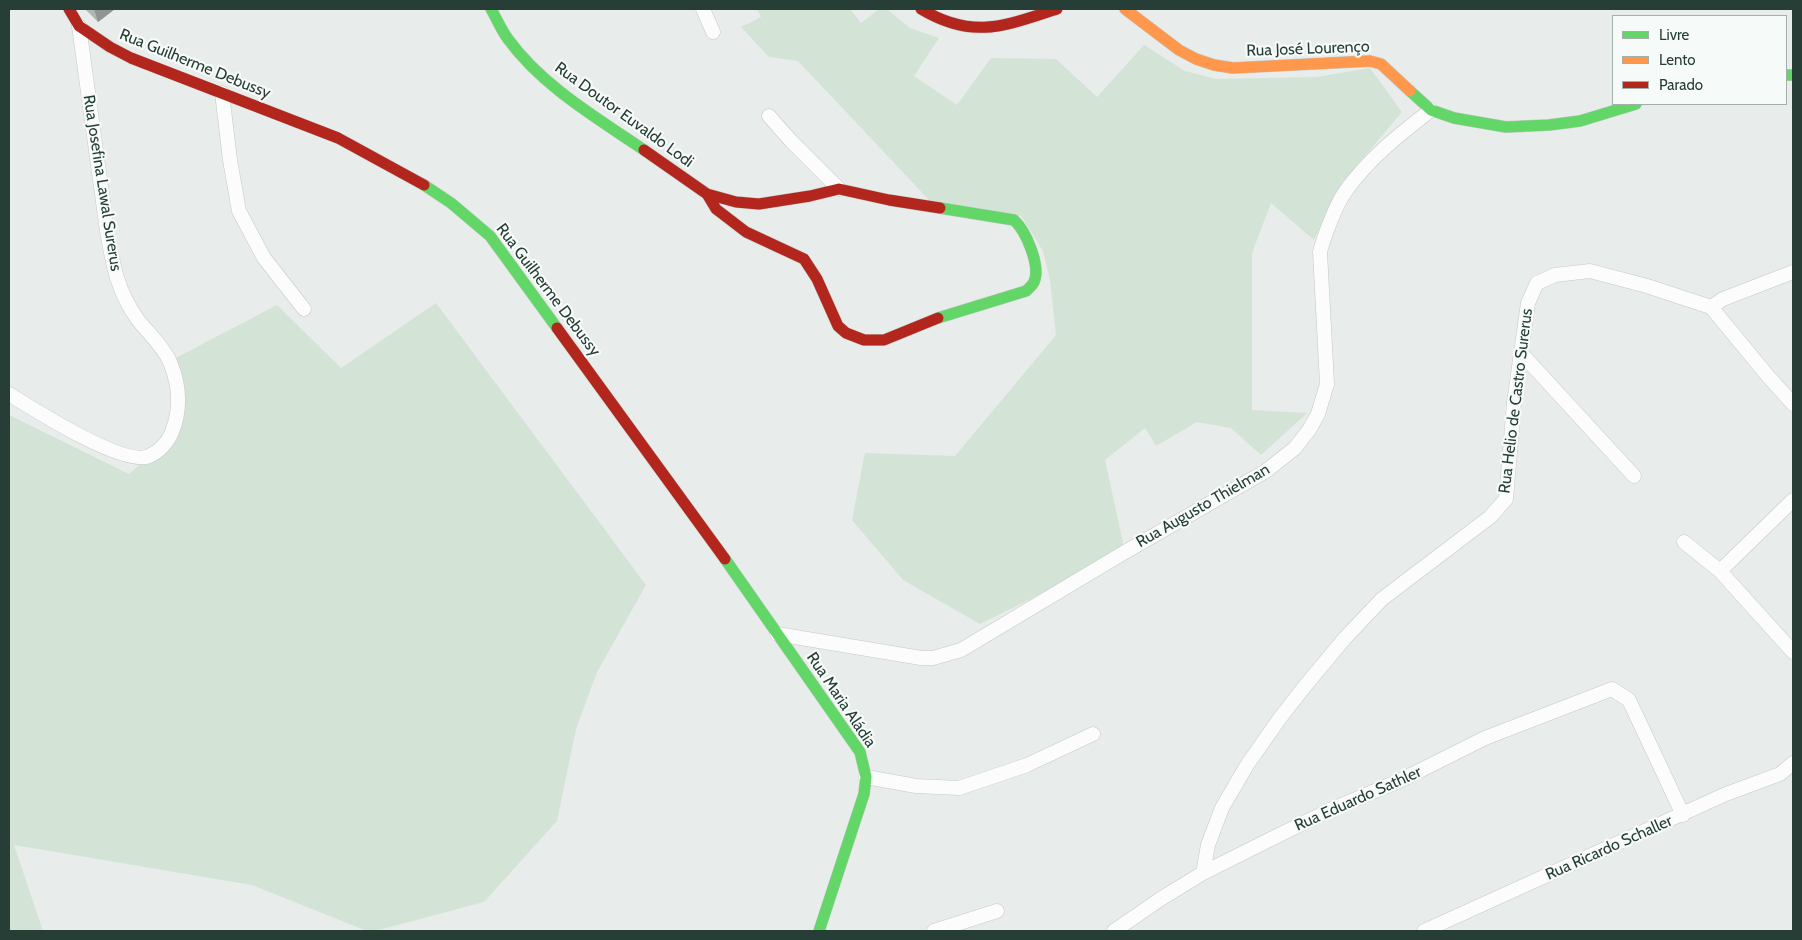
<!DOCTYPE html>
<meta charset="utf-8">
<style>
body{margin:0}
#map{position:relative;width:1802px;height:940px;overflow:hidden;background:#e8ecea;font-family:Cabin,sans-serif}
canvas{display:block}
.frame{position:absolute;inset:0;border:10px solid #263e35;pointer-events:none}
.legend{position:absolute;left:1612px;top:15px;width:175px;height:90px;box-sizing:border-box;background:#f6faf8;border:1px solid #a3afaa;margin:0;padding:6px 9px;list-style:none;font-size:15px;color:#263e35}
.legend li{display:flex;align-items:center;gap:10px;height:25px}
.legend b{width:25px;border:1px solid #a3afaa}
</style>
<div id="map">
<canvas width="1802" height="940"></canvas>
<div class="frame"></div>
<ul class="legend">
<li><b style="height:6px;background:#63d668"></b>Livre</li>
<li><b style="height:6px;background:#ff974d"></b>Lento</li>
<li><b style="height:6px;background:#b3261e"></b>Parado</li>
</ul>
</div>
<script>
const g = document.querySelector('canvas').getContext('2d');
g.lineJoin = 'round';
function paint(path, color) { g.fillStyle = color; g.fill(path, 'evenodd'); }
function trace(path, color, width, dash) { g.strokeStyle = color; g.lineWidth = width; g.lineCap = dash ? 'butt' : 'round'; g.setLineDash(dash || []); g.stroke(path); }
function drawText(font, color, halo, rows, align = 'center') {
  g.font = font + ' Cabin,sans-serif'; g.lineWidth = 4.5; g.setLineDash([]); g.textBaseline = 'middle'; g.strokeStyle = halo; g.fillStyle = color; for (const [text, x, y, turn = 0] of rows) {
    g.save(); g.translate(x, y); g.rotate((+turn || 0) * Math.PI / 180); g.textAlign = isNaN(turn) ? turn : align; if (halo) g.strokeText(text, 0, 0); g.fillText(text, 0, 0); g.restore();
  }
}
paint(new Path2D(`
 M757 9H850L861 23 879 9H887L910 28 939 38 914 76 957 105 991 58 1056 59 1097 97 1144 45 1185 71 1217 79 1317 77 1370 68 1402 112 1342 183 1314 240 1271 203 1252 253V410L1307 413 1261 455 1231 428 1197 422 1156 446 1145 428 1105 460 1125 552 980 624 903 580 852 520 865 453 955 456 1056 335 1050 280 1043 251 1021 216 931 202 798 61 769 57 741 27 761 17Z
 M436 303 646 585 597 672 576 729 557 821 484 902 375 931H367L252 885 14 845 43 931H9V415L129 474 167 442 176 421 170 361 277 305 341 368Z`), '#d3e4d6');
const street = new Path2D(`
 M703 9 713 32
 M222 93 230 160 239 211 264 258 304 309
 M769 116 791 141 839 189
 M1711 307 1767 375 1793 404
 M1711 307 1723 299 1793 272
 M1521 353 1634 476
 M9 394C33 409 124 467 149 456 159 452 168 442 172 432 181 409 180 386 170 362 163 346 149 334 138 320 117 291 113 265 107 231L79 26
 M1684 542 1720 571 1793 652
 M1720 571 1793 500
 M777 634 921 658H933L961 650 1125 552 1266 471 1295 448 1309 430 1318 414 1327 384 1320 252C1324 236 1336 205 1345 192 1368 159 1400 134 1431 110
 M866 777 916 786 959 788 1027 765 1093 734
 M1203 873 1208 845 1222 808 1247 765 1280 718 1305 686 1345 638 1382 599 1490 517 1506 499 1514 403 1528 303 1537 283 1555 275 1590 271 1647 286 1711 307
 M934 931 997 911
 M1114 931 1162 898 1203 873 1271 839 1330 810 1401 780 1485 738 1612 689 1629 700 1683 815
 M1424 931 1726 794 1780 774 1793 763`);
const fast = new Path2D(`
 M491 9C497 19 501 30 508 39 542 86 597 118 644 150
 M1786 75H1793
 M1410 91 1431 110 1454 118 1506 127 1549 125 1580 121 1636 104
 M424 185 451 203 490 236 557 328
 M938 318 1026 291C1029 288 1032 286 1034 282 1041 266 1026 231 1014 220L940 208
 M725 559 860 752 866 777 864 794 819 931`);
const slow = new Path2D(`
 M1125 9 1179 50 1196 59 1214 65 1233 68 1370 61 1381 64 1410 91`);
const jam = new Path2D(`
 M69 9 79 26 110 47 131 58 338 138 424 185
 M921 9C973 40 1004 26 1057 9
 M644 150 707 194 736 202 759 204 810 196 839 189 889 200 940 208
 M707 194 716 209 746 232 804 259 817 279 838 326 846 333 864 340H884L938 318
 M557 328 725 559`);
trace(street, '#c5c9c7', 15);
trace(fast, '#c3c9c7', 12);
trace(slow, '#c3c9c7', 12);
trace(jam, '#c3c9c7', 12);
trace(street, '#fcfcfc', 14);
trace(fast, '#63d668', 11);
trace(slow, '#ff974d', 11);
trace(jam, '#b3261e', 11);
paint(new Path2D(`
 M85 9H115L98 22Z`), '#b1b5b4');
paint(new Path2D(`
 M94 9H115L98 22Z`), '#909492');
drawText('16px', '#263e35', '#f6faf8', [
 ["Rua José Lourenço",1308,49,-2],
 ["Rua Guilherme Debussy",195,64,22],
 ["Rua Doutor Euvaldo Lodi",624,115,36],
 ["Rua Josefina Lawal Surerus",102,183,81],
 ["Rua Guilherme Debussy",548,290,53],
 ["Rua Helio de Castro Surerus",1516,401,-83],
 ["Rua Augusto Thielman",1203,506,-30],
 ["Rua Maria Aládia",841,700,56],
 ["Rua Eduardo Sathler",1358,799,-24],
 ["Rua Ricardo Schaller",1609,848,-24]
]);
</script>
